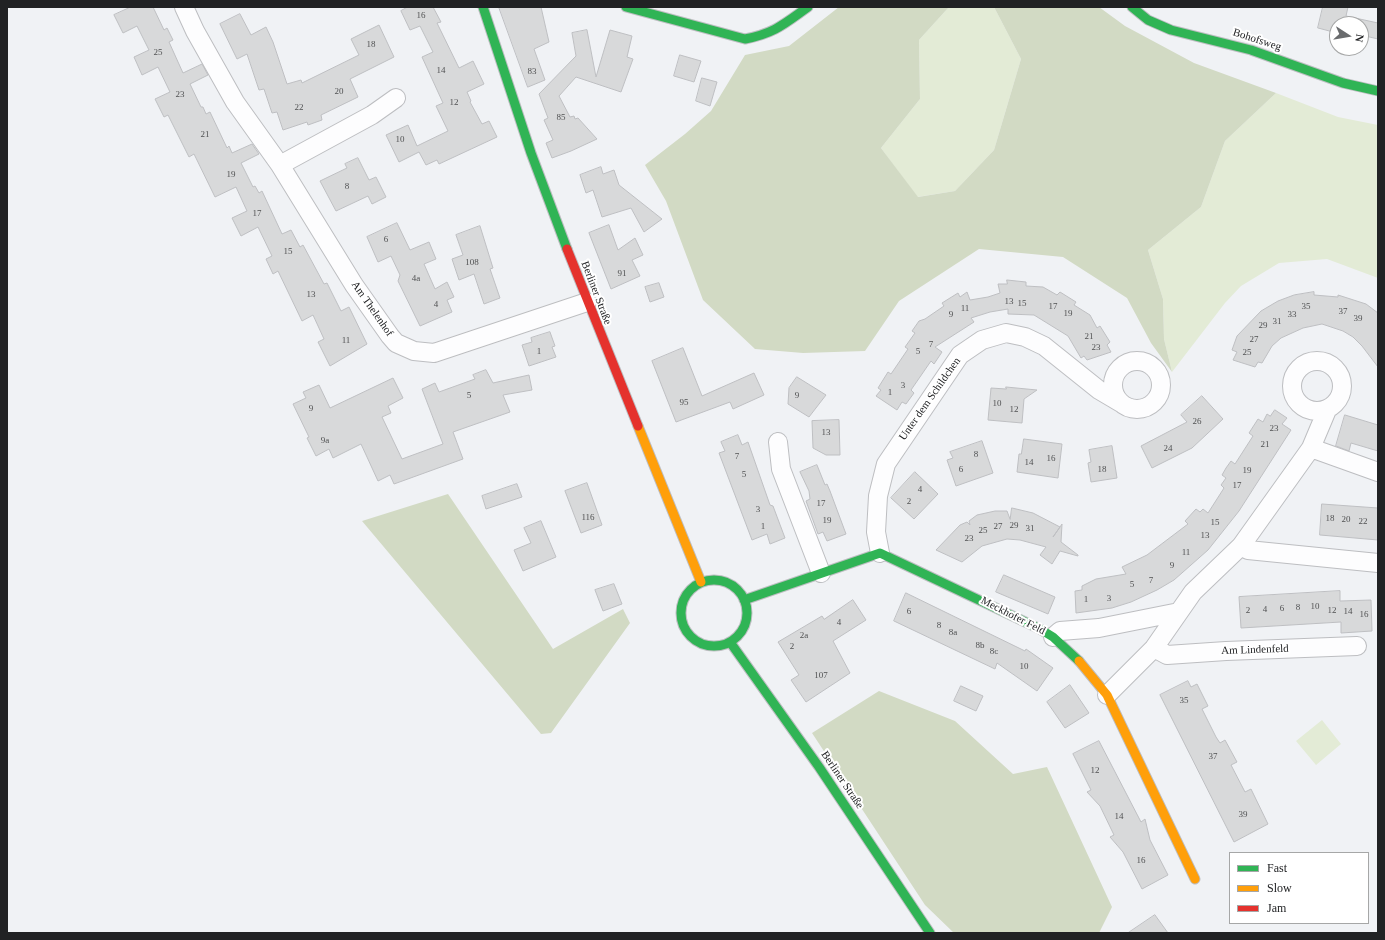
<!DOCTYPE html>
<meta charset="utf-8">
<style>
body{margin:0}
#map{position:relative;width:1385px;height:940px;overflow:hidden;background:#f0f2f5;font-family:Georgia,serif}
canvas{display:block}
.frame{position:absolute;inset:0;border:8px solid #212224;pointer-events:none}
.legend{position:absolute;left:1229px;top:852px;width:140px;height:72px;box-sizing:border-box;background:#fff;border:1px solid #a6a7a7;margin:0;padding:5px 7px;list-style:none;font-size:12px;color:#212224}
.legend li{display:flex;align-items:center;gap:8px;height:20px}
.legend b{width:20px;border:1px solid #a6a7a7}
.north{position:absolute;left:1329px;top:16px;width:40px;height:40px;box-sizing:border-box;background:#fff;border:1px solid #a6a7a7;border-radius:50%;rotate:102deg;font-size:11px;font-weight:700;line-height:16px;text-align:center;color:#212224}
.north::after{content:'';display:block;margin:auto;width:14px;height:18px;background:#696b6d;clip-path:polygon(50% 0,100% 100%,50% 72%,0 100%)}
</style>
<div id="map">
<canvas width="1385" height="940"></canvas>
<div class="frame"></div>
<ul class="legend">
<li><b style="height:5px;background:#30b455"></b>Fast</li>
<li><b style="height:5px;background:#ff9f0a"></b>Slow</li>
<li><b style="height:5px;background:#e5322d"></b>Jam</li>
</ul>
<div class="north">N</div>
</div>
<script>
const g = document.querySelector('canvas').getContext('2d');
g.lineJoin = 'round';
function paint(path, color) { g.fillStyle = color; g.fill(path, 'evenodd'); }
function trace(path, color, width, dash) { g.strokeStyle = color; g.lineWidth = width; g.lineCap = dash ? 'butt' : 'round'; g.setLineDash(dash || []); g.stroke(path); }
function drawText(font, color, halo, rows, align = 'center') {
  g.font = font + ' Georgia,serif'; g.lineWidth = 4; g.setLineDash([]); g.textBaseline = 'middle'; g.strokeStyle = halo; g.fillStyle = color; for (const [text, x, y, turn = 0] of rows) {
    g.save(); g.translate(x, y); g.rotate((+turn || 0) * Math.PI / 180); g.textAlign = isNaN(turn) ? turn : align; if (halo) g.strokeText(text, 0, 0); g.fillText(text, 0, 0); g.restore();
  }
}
paint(new Path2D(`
 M949 7H994L1021 59 994 150 955 191 917 197 881 148 920 99 919 40Z
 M1276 93 1338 117 1378 125V278L1327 259 1279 263 1241 286 1225 303 1172 372 1164 339 1163 299 1148 250 1201 207 1225 141Z
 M1322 720 1341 744 1316 765 1296 741Z`), '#e3ebd6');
paint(new Path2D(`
 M839 7H949L919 40 920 99 881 148 918 197 955 191 994 150 1021 59 994 7H1099L1125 26 1194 63 1276 93 1225 141 1201 207 1148 250 1163 299 1164 339 1172 372 1151 343 1127 298 1063 257 979 249 899 301 865 351 803 353 755 349 703 300 666 201 645 165 685 134 711 111 745 55 789 46Z
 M448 494 553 649 623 609 630 623 551 733 541 734 362 521Z
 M879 691 955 721 1013 774 1047 767 1112 907 1099 933H954L925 905 812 733Z`), '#d2dac4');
const building = new Path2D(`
 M131 7H153L164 30 167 28 173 40 169 42 183 73 202 64 208 75 190 84 201 107H203L206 114 210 112 227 148 229 146 232 153 252 144 259 154 241 163 253 187 255 186 259 193 262 191 282 234 291 230 300 247 303 245 324 284 327 283 341 311 349 307 367 344 330 366 318 342 324 339 313 315 302 321 278 271 273 274 266 259 272 256 258 227 241 236 232 218 247 211 236 187 215 197 194 154 189 157 168 115 164 117 155 99 170 92 158 67 142 75 134 57 149 50 137 26 123 33 114 15Z
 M408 7H433L441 22 437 23 459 68 473 61 484 84 467 92 471 101 470 102 482 124 489 121 497 137 439 164 437 160 426 165 419 152 399 162 386 135 408 125 417 146 448 131 436 106 443 103 422 57 433 52 420 26 410 30 401 11Z
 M499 7H541L549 42 534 49 545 80 528 87Z
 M1323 7H1348L1346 16 1378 23V39L1361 35V24H1337V33L1318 28Z
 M240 14 251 35 266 27 273 42 287 84 301 80 302 83 359 55 351 39 379 25 394 57 350 79 358 97 321 115 322 120 308 125 307 122 283 130 277 112 272 113 264 89 259 90 247 54 237 59 220 24Z
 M587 30 596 77 610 30 632 36 627 57 633 59 621 92 576 77 559 96 570 117 574 116 575 119 578 118 597 139 571 151 552 158 546 143 553 140 544 120 548 118 539 94 576 56 572 33Z
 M680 55 701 61 694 82 674 76Z
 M702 78 717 82 710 106 696 101Z
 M358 158 369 180 376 177 386 197 372 204 368 196 336 211 320 181 347 168 345 164Z
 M601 167 603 174 614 170 619 185 662 219 644 232 631 208 602 217 593 190 586 193 580 175Z
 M397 223 410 250 429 242 436 259 424 264 435 289 447 282 454 297 447 300 452 312 420 326 398 281 400 275 391 256 378 262 367 237Z
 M609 225 618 250 635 238 643 255 632 260 640 276 611 289 589 233Z
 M480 226 493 268 490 269 500 298 484 304 474 274 459 280 452 259 463 255 456 235Z
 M1007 280 1026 282V286L1043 287 1057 295 1060 292 1076 302 1074 305 1090 315 1097 328 1100 326 1110 342 1107 345 1111 352 1087 360 1084 356 1081 358 1068 336 1034 315 1008 314V309L990 312 971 318 974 322 935 347 942 352 934 364 931 361 911 390 914 393 906 404 902 402 897 410 876 396 881 390 878 388 888 372 891 374 908 349 905 347 915 333 912 331 919 321 925 319 944 306 942 303 958 293 960 297 967 292 970 300 988 297 1000 293 998 284H1007Z
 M659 283 664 297 650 302 645 287Z
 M1314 292V295L1338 297V295L1366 304 1378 313V367L1362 346 1353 337 1343 331 1322 324 1303 328 1281 338 1272 346 1262 363 1258 362 1255 367 1233 360 1237 352 1232 350 1237 336 1261 311 1278 301 1294 295Z
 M550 332 555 346 552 347 556 357 529 366 522 345 532 342 531 338Z
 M683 348 702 396 754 373 764 395 733 409 730 402 676 422 652 361Z
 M486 370 493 383 529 375 532 390 503 395 510 412 453 432 463 459 394 484 390 475 378 481 361 444 333 458 329 449 316 456 307 438 309 437 293 404 306 398 303 392 319 385 330 408 393 378 403 398 388 406 391 413 382 417 402 459 443 444 422 389 435 383 439 392 475 379 473 375Z
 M797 377 826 395 809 417 788 404 789 388Z
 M1006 387 1037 390 1024 399 1022 423 988 420 991 388 1006 389Z
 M1202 396 1223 419 1192 448 1152 468 1141 446 1187 422 1181 415Z
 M1275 410 1287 418 1282 424 1291 430 1239 511 1208 550 1174 580 1157 590 1131 602 1112 608 1076 613 1075 591 1082 590V586L1096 579 1126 574 1122 567 1147 555 1188 524 1185 521 1196 509 1200 512 1203 509 1208 513 1224 488 1221 485 1226 478 1222 475 1226 468 1231 461 1235 464 1253 436 1249 433 1258 419 1263 422 1267 414 1270 416Z
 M1345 415 1378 425V451L1351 443 1349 451 1336 446Z
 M839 420 840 455H826L813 448 812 421Z
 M738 435 742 445 748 442 770 505 773 506 785 538 770 544 767 534 752 540 719 453 725 451 721 442Z
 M1024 439 1062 444 1058 478 1017 472 1019 454H1021Z
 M982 441 993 473 956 486 947 460 953 458 950 452Z
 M1112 446 1117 478 1091 482 1088 463 1091 462 1089 450Z
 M817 465 825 485 827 484 830 491 846 534 827 541 823 532 818 534 806 501 810 499 809 491 800 472Z
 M915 472 938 494 914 519 891 498Z
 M587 483 602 525 581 533 565 491Z
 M517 484 522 497 486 509 482 496Z
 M1322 504 1378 508V540L1320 535Z
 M1012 508 1033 513 1060 527 1053 537 1062 524 1061 542 1078 555V556L1060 551 1052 564 1040 555 1046 547 1020 540 1007 539 982 546 962 562 936 550 960 525 967 522 970 525 969 521 977 515 995 511H1007L1010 519Z
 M541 521 556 557 523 571 514 550 531 543 524 528Z
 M1004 575 1055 597 1048 614 996 592Z
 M614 584 622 604 603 611 595 590Z
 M1340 591V601L1371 600 1372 631 1341 633V622L1241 628 1239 597Z
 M906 593 1025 651 1026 649 1053 668 1037 691 997 663 995 669 894 621Z
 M853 600 866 620 833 641 850 673 806 702 791 680 799 675 778 642 822 616 824 619Z
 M1188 681 1191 687 1197 684 1208 706 1202 709 1216 737 1220 743 1225 740 1237 762 1231 765 1245 792 1251 789 1268 824 1234 842 1160 695Z
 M1070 685 1089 713 1065 728 1047 702Z
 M961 686 983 696 976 711 954 701Z
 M1099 741 1141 822 1145 819 1150 840 1168 875 1142 889 1123 852 1110 837 1114 835 1100 806 1087 792 1091 790 1073 754Z
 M1155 915 1168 933H1128Z`);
paint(building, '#d8d9da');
trace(building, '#bebfc2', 1);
const street = new Path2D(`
 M184 7 195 31 235 102 280 165 354 285 390 336 396 343 414 351 434 353 587 302
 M280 165 372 115 396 98
 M1292 386a25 25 0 1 1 50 0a25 25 0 1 1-50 0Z
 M1113 385a24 24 0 1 1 48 0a24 24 0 1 1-48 0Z
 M778 442 781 469 821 573
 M1311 448 1378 472
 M1241 546 1248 550 1378 563
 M880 553 876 532 878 496 886 464 960 355 982 340 1006 333 1025 337 1044 346 1099 390 1121 403
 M1053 637 1060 631 1099 628 1179 612
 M1154 648 1167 655 1226 651 1357 646
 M1107 695 1154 648 1193 592 1241 546 1311 448 1327 410`);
const fast = new Path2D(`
 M483 7 531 153 567 249
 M626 7 745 39C775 33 784 24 808 7
 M1132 7 1148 20 1171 30 1251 50 1343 83 1378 91
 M681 613a33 33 0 1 1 66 0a33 33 0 1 1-66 0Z
 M744 600 880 553 1040 629 1053 637 1079 661
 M730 642 819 767 930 933`);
const slow = new Path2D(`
 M638 426 701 582
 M1079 661 1107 695 1195 879`);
const jam = new Path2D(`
 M567 249 638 426`);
trace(street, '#bdbec1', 20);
trace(fast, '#bdbec1', 11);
trace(slow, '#bdbec1', 11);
trace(jam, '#bdbec1', 11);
trace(street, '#fdfdfe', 18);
trace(fast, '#30b455', 9);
trace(slow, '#ff9f0a', 9);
trace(jam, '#e5322d', 9);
drawText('9px', '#505152', null, [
 ["16",421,16],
 ["18",371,45],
 ["25",158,53],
 ["14",441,71],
 ["83",532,72],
 ["20",339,92],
 ["23",180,95],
 ["12",454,103],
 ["22",299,108],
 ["85",561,118],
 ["21",205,135],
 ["10",400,140],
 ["19",231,175],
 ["8",347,187],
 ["17",257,214],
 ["6",386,240],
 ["15",288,252],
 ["108",472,263],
 ["91",622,274],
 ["4a",416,279],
 ["13",311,295],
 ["13",1009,302],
 ["15",1022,304],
 ["4",436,305],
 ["17",1053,307],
 ["35",1306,307],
 ["11",965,309],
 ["37",1343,312],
 ["19",1068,314],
 ["9",951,315],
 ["33",1292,315],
 ["39",1358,319],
 ["31",1277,322],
 ["29",1263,326],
 ["21",1089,337],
 ["27",1254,340],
 ["11",346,341],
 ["7",931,345],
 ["23",1096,348],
 ["1",539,352],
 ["5",918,352],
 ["25",1247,353],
 ["3",903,386],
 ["1",890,393],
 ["5",469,396],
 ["9",797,396],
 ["95",684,403],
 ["10",997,404],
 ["9",311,409],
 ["12",1014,410],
 ["26",1197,422],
 ["23",1274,429],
 ["13",826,433],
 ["9a",325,441],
 ["21",1265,445],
 ["24",1168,449],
 ["8",976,455],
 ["7",737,457],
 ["16",1051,459],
 ["14",1029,463],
 ["6",961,470],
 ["18",1102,470],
 ["19",1247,471],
 ["5",744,475],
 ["17",1237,486],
 ["4",920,490],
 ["2",909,502],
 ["17",821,504],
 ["3",758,510],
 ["116",588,518],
 ["18",1330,519],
 ["20",1346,520],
 ["19",827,521],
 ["22",1363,522],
 ["15",1215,523],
 ["29",1014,526],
 ["1",763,527],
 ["27",998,527],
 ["31",1030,529],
 ["25",983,531],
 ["13",1205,536],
 ["23",969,539],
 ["11",1186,553],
 ["9",1172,566],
 ["7",1151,581],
 ["5",1132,585],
 ["3",1109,599],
 ["1",1086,600],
 ["10",1315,607],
 ["8",1298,608],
 ["6",1282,609],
 ["4",1265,610],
 ["2",1248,611],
 ["12",1332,611],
 ["6",909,612],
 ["14",1348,612],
 ["16",1364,615],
 ["4",839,623],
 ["8",939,626],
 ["8a",953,633],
 ["2a",804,636],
 ["8b",980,646],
 ["2",792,647],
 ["8c",994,652],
 ["10",1024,667],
 ["107",821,676],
 ["35",1184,701],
 ["37",1213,757],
 ["12",1095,771],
 ["39",1243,815],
 ["14",1119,817],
 ["16",1141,861]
]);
drawText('11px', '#212224', '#fff', [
 ["Bohofsweg",1257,40,18],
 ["Berliner Straße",596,293,69],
 ["Am Thelenhof",372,309,55],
 ["Unter dem Schildchen",930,399,-55],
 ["Meckhofer Feld",1013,616,27],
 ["Am Lindenfeld",1255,650,-2],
 ["Berliner Straße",842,780,56]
]);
</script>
